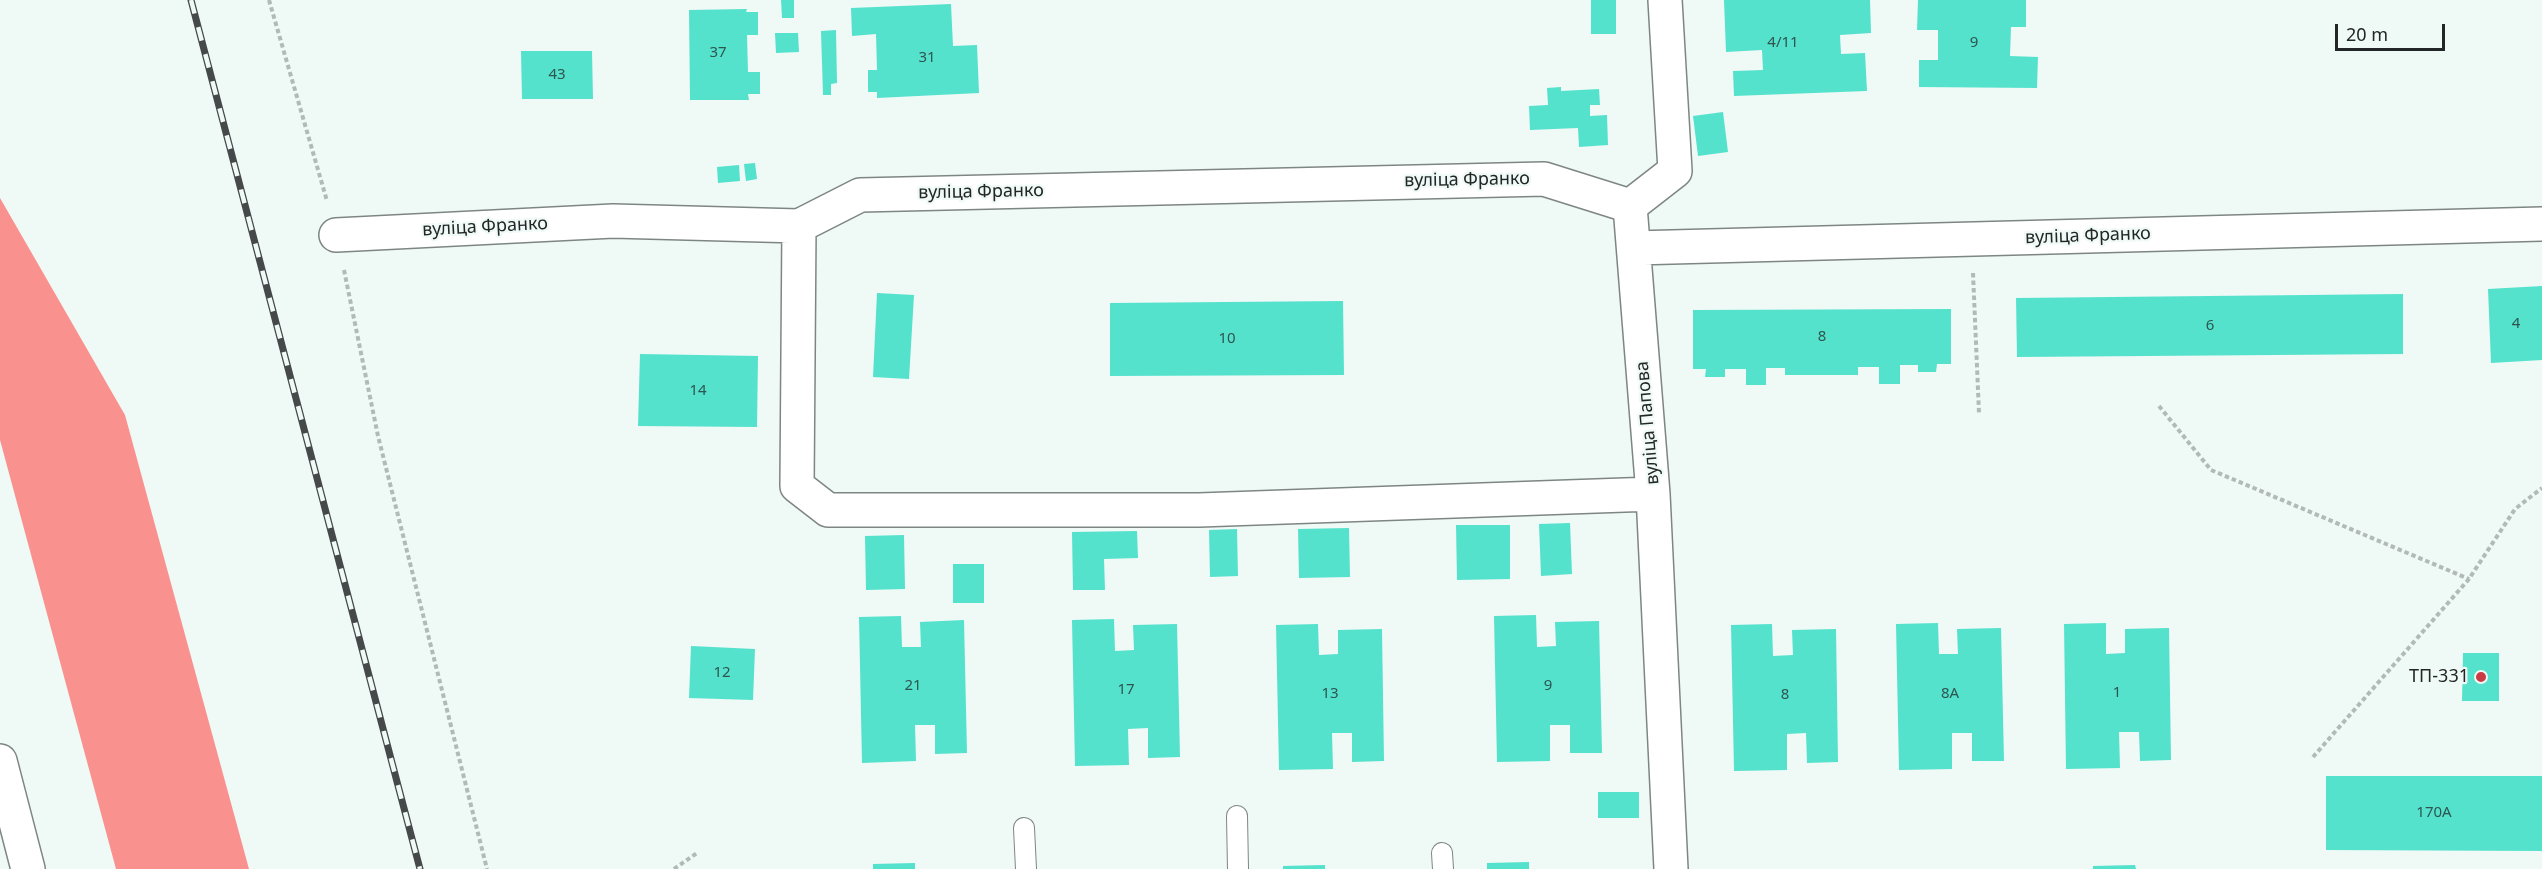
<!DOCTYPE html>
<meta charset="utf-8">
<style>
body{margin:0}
#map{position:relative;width:2542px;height:869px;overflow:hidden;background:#eff9f6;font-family:"Noto Sans",sans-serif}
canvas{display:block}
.scale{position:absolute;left:2335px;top:24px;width:110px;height:27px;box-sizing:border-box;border:3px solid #232626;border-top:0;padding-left:8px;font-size:18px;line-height:21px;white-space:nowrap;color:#232626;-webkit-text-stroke:4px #eff9f6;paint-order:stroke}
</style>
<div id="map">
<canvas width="2542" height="869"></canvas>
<div class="scale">20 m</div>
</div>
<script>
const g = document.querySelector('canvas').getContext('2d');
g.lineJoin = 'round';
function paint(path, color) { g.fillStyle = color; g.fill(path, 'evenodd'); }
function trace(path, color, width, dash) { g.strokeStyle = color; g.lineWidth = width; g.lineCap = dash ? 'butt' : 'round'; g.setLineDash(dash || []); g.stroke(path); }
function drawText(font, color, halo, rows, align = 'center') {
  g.font = font + ' "Noto Sans",sans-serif'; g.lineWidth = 4.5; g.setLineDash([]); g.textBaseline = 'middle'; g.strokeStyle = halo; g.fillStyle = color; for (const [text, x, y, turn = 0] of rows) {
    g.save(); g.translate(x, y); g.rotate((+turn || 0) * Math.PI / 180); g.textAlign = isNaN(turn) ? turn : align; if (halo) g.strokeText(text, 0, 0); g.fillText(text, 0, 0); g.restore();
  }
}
paint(new Path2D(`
 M0 198 125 415 249 869H116L0 440Z`), '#f9928f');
paint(new Path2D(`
 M781 0H794V18H782Z
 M1591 0H1616V34H1591Z
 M1724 0H1870L1871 33 1840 35 1841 54 1865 53 1867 91 1734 96 1733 71 1763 70 1762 50 1726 52Z
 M1918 0H2026V27H2011L2010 56 2038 57 2037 88 1919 87V60H1938V30H1917Z
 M951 4 953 46 977 45 979 93 877 98V92H868V70H877L876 34 852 36 851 8Z
 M747 9 746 12H758V35H747L748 72H760V94H748L749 100H690L689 10Z
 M836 30 837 83 831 84V95H823L821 31Z
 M775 33H798L799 52 776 53Z
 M521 51H592L593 99H522Z
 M1561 87V91L1599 89 1600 105H1590V116L1607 115 1608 145 1579 147 1578 128 1530 130 1529 106 1548 105 1547 88Z
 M1723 112 1728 152 1698 156 1693 116Z
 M755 163 757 179 746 181 744 164Z
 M739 165 740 181 718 183 717 167Z
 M2542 286V360L2491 363 2488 289Z
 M877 293 914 295 909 379 873 377Z
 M2403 294V354L2017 357 2016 298Z
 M1343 301 1344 375 1110 376V303Z
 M1951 309V364H1937L1936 372H1918V365H1900V384H1879V367H1858V375H1785V368H1766V385H1746V369H1725V377H1705L1706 369H1693V310Z
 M640 354 758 356 757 427 638 426Z
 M1570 523 1572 574 1541 576 1539 524Z
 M1456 525H1510V579L1457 580Z
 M1349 528 1350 577 1299 578 1298 529Z
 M1237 529 1238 576 1210 577 1209 530Z
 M1137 531 1138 558 1104 559 1105 590H1073L1072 532Z
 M904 535 905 589 866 590 865 536Z
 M953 564H984V603H953Z
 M1536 615 1537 647 1556 646 1555 622 1599 621 1602 753H1570V725H1550V761L1497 762 1494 616Z
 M901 616 902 647H921L920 622 964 620 967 753 935 754V725H915L916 761 862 763 859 617Z
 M1114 619 1115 651 1134 650 1133 625 1177 624 1180 757 1148 758V728L1128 729 1129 765 1075 766 1072 620Z
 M1938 623 1939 654H1958L1957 629 2001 628 2004 761H1972V733H1952V769L1899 770 1896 624Z
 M2106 623V654L2125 653V629L2169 628 2171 760 2140 761 2139 732H2119L2120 768 2066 769 2064 624Z
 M1318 624 1319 655 1338 654V630L1382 629 1384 761 1352 762V733H1332L1333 769 1279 770 1276 625Z
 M1772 624 1773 656 1793 655 1792 630 1836 629 1838 762 1807 763 1806 733 1787 734V770L1734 771 1731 625Z
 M691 646 755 649 753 700 689 698Z
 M2463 653H2499V701H2462Z
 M2326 776H2542V851L2326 850Z
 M1598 792H1639V818H1598Z
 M1529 862V869H1487V863Z
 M915 863V869H873V864Z
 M1325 865V869H1283V866Z
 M2135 865 2136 869H2093V866Z`), '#54e2cd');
const service = new Path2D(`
 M1237 816 1238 869
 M1024 828 1026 869
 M1442 853 1443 869`);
const minor = new Path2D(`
 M1665 0 1675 171 1630 206 1653 494 1671 869
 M799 226 797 486 828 510H1199L1653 494
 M336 235 613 221 799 226 860 195 1544 179 1630 206
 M1634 248 2542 224
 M0 761 28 869`);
trace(service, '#7e8684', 22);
trace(minor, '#7e8684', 36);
trace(new Path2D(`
 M269 0 327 201
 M344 270 378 436 487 869
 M1973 273 1979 413
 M2159 406 2211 470 2469 579
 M2313 757 2469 579 2515 509 2542 488
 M674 869 697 853`), '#b2bab8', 4, [4.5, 3]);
trace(service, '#fff', 20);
trace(minor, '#fff', 33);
const rail = new Path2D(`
 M191 0 420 869`);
trace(rail, '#454949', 7);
trace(rail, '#eff9f6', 4.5, [14]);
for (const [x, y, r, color] of [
 [2481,677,6,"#cb3b43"]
]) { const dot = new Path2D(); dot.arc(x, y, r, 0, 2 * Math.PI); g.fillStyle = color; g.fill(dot); trace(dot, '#eff9f6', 2); }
drawText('15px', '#2f5550', null, [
 ["4/11",1783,43],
 ["9",1974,43],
 ["37",718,53],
 ["31",927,58],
 ["43",557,75],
 ["4",2516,324],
 ["6",2210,326],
 ["8",1822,337],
 ["10",1227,339],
 ["14",698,391],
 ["12",722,673],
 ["21",913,686],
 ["9",1548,686],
 ["17",1126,690],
 ["1",2117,693],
 ["13",1330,694],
 ["8А",1950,694],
 ["8",1785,695],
 ["170А",2434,813]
]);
drawText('18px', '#232626', '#eff9f6', [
 ["вуліца Франко",1467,180,-1],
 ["вуліца Франко",981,192,-1],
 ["вуліца Франко",485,227,-3],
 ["вуліца Франко",2088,236,-2],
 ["вуліца Папова",1648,423,-95]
]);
drawText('18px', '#232626', '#eff9f6', [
 ["ТП-331",2469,677]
], 'right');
</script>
